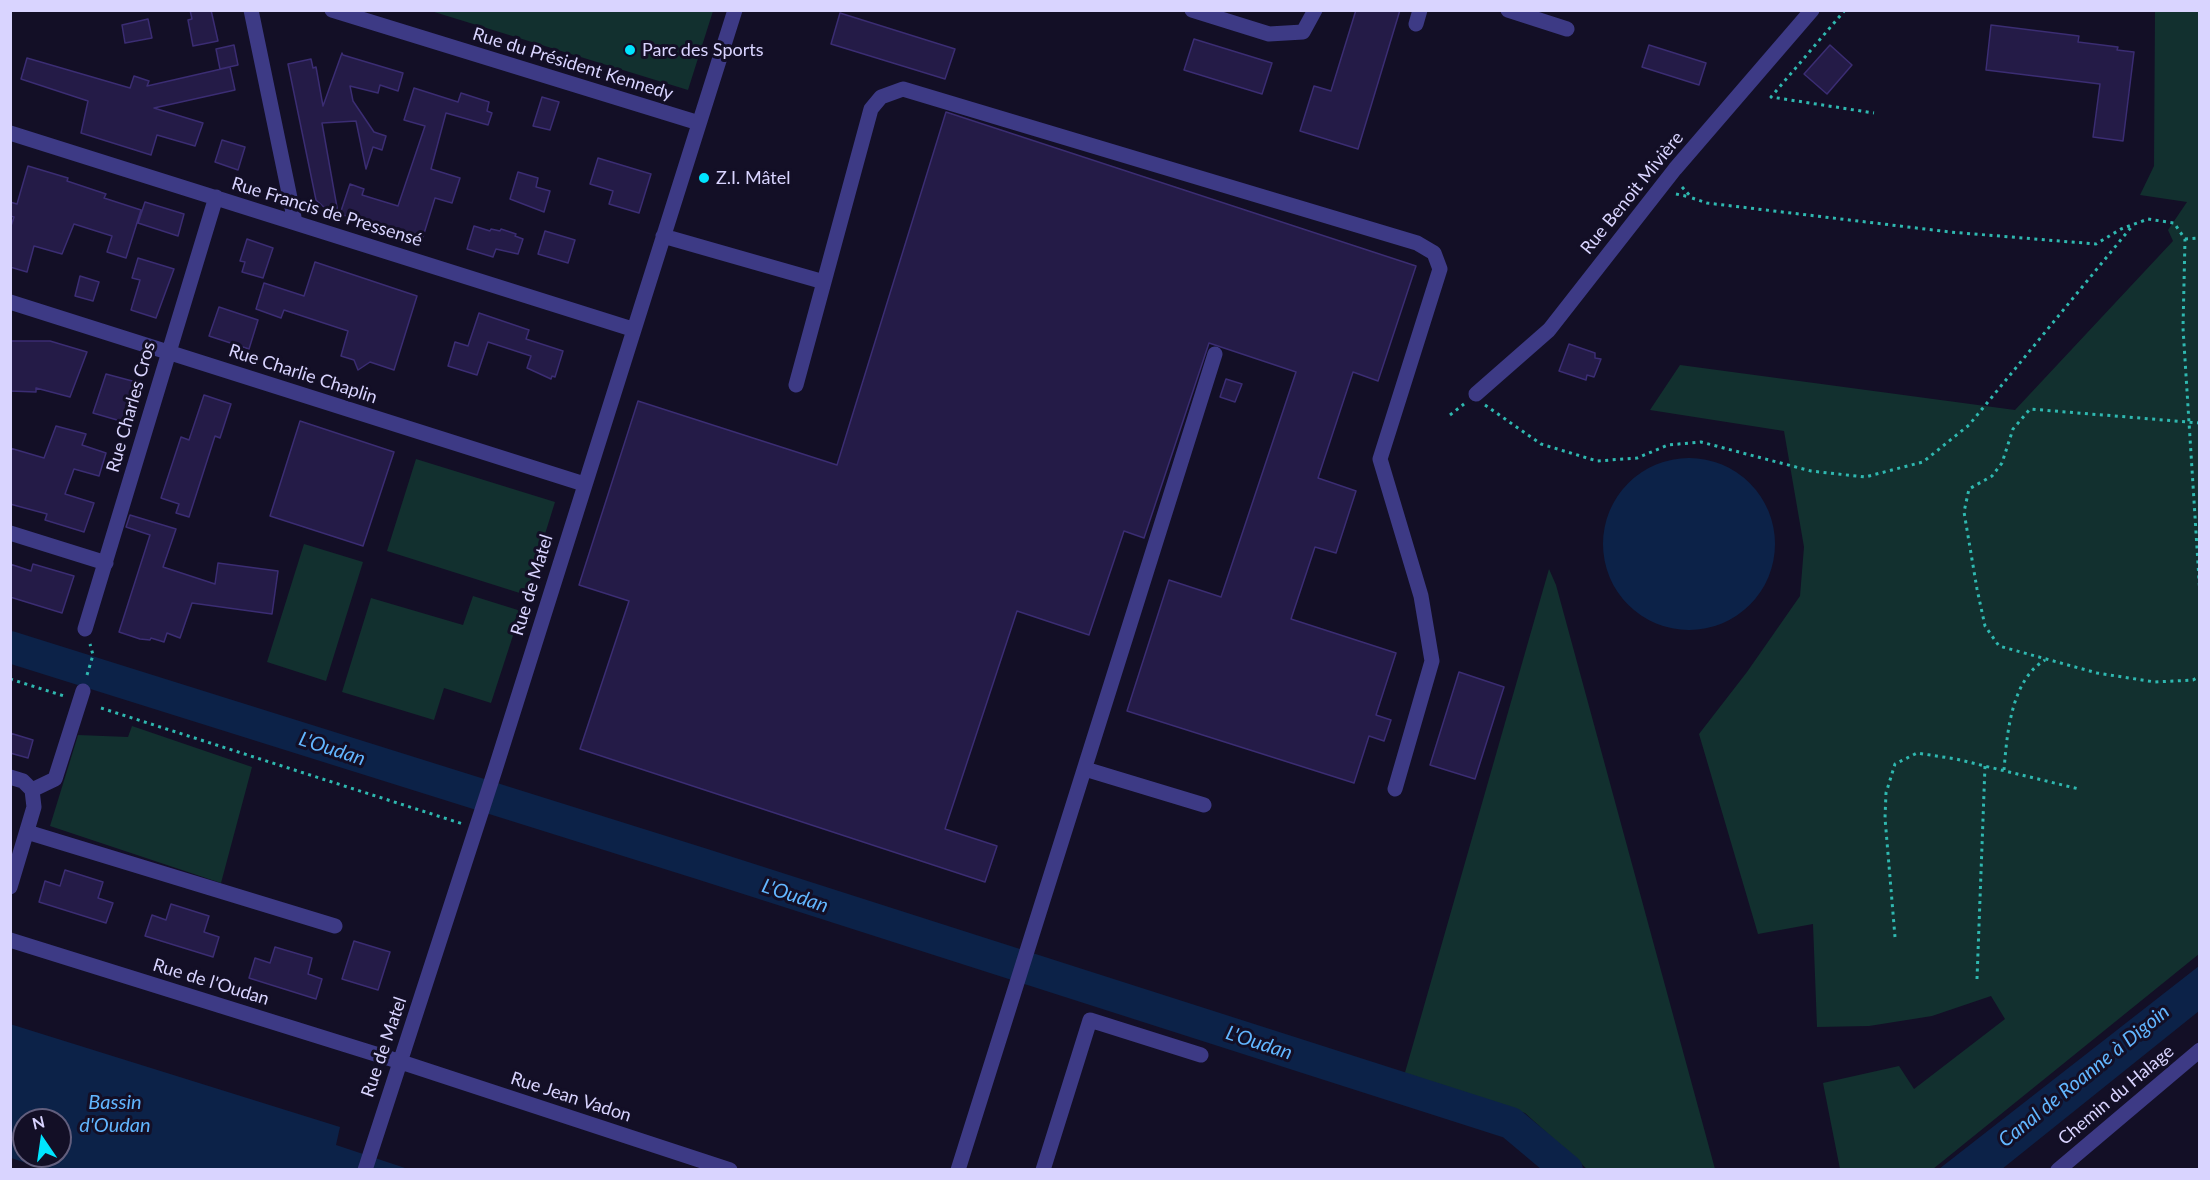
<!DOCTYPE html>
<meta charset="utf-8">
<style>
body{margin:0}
#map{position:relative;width:2210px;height:1180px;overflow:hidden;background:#130f26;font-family:Lato,sans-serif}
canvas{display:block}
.frame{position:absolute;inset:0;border:12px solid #d9d4ff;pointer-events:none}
.north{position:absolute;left:12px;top:1108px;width:60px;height:60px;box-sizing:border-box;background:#130f26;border:2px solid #625e7d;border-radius:50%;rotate:347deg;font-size:16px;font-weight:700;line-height:24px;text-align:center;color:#d9d4ff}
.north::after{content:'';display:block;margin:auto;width:21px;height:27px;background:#00e5ff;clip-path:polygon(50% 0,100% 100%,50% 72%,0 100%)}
</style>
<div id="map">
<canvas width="2210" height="1180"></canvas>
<div class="frame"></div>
<div class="north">N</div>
</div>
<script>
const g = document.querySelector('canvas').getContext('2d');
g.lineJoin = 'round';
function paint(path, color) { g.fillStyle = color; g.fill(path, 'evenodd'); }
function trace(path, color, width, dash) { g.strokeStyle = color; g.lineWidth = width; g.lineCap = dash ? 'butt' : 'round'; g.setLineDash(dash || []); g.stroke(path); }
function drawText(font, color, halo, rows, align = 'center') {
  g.font = font + ' Lato,sans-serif'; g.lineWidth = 6; g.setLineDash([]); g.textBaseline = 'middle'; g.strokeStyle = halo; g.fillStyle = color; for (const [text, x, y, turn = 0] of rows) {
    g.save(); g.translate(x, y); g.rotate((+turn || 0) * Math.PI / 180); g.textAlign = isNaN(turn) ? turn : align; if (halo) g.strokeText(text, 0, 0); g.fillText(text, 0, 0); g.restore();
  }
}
paint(new Path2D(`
 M431 11H713L688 90Z
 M2155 11H2200L2199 954 1933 1169H1840L1823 1083 1899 1066 1914 1089 2005 1019 1991 996 1932 1016 1869 1026 1817 1027 1813 924 1758 934 1699 734 1747 672 1800 596 1804 547 1784 431 1650 410 1680 365 2015 410 2173 241 2168 230 2187 202 2140 195 2154 166Z
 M416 459 555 502 526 595 387 551Z
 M304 544 363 562 326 681 267 662Z
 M1549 569 1556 585 1715 1169H1587L1525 1113 1404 1076Z
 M473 596 521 611 491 703 444 688 434 720 342 692 371 598 463 625Z
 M132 726 252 767 221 883 50 826 78 735 128 737Z`), '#12302f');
paint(new Path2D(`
 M1603 544a86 86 0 1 1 172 0a86 86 0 1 1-172 0Z
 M2199 966V1011L2002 1169H1939Z
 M10 1024 340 1127 336 1145 408 1169 48 1170 11 1158ZM24 1120H60V1156H24Z`), '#0c2248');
trace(new Path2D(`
 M10 647 702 864 1511 1123 1567 1170`), '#0c2248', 32);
const building = new Path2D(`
 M190 10H211L218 41 193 46 188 20 192 19Z
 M1356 10H1400L1358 149 1300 131 1314 86 1331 91Z
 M840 13 955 49 945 79 831 44Z
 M148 19 152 38 125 43 122 25Z
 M1991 25 2079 36 2078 42 2118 47 2117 50 2134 52 2123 141 2093 137 2100 84 1986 70Z
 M1194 39 1272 63 1262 94 1184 70Z
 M234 45 238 65 220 69 216 49Z
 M1649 45 1706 63 1699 85 1642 67Z
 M1830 45 1852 65 1827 94 1804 74Z
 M342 53 343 55 403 73 398 91 380 85 378 93 350 86 353 101 374 132 386 136 382 150 373 147 366 169 356 121 322 123 338 213 326 209 316 200 288 64 311 59 313 68 316 67 323 106Z
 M27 58 130 88 134 76 149 81 147 86 230 67 235 90 154 108 203 123 195 146 157 135 151 155 81 133 88 101 21 79Z
 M414 88 458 102 461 93 489 102 487 111 492 113 488 125 446 113 431 169 460 178 452 203 435 198 422 240 340 214 350 184 364 189 362 195 398 206 425 126 404 120Z
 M542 97 559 102 550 130 533 126Z
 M946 112 1416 266 1378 381 1353 372 1318 478 1356 491 1336 553 1315 547 1291 619 1396 653 1376 715 1391 720 1384 741 1369 736 1354 783 1127 711 1169 580 1221 597 1296 372 1209 343 1144 538 1124 531 1089 635 1017 611 945 829 997 846 985 882 580 749 629 601 579 585 638 401 837 465Z
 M222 140 245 147 238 170 215 162Z
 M598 158 651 174 639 213 609 204 613 191 590 184Z
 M28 166 68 178 67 181 106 194 104 198 141 210 126 258 107 252 112 236 74 224 62 254 34 246 27 272 10 267V229L14 217 10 216V202L17 204Z
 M518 172 538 178 536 187 550 191 544 212 510 199Z
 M145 202 184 214 178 236 138 223Z
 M474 226 490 231 491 229 500 231 501 229 516 234 515 236 523 239 518 254 496 249 493 257 467 249Z
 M545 231 575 240 568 263 538 254Z
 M247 239 273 248 263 278 242 272 245 262 240 261Z
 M138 258 174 269 156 318 131 310 140 280 132 278Z
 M315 262 417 296 394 370 370 362 358 370 354 360 341 356 348 331 284 310 281 318 256 309 264 283 304 296Z
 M80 276 99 282 93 301 75 296Z
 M219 307 258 320 249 349 209 336Z
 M479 313 529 330 526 339 563 351 555 377 552 376 551 379 527 368 531 356 488 342 477 375 448 366 455 342 468 346Z
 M10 341H50L87 352 70 397 36 388V392L10 391Z
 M1569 344 1595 353V358L1601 359 1594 377 1587 375 1586 380 1559 371Z
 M106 374 136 382 124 422 93 413Z
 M1226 379 1242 384 1235 402 1220 397Z
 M204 395 231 404 220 438 215 436 189 517 176 513 179 504 161 498 181 437 189 440Z
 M300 421 394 452 363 546 270 516Z
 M56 426 86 434 82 445 106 453 99 476 74 469 65 494 94 503 84 532 45 520 47 514 10 504V448L44 458Z
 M130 515 176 529 163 567 215 584 218 563 278 571 272 614 192 603 180 638 167 633 164 642 151 638 150 640 140 639 119 632 150 535 126 527Z
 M10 564 31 571 33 564 74 576 62 613 10 597Z
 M1459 672 1504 687 1475 779 1430 765Z
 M10 733 33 740 28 758 10 753Z
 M65 870 103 882 98 898 113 903 106 923 39 902 45 881 60 886Z
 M171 904 209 916 204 932 219 937 213 957 145 936 152 915 166 920Z
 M354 941 390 952 378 990 342 979Z
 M275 947 312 958 308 974 322 979 316 999 249 978 255 958 270 963Z`);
paint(building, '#241b47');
trace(building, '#3b2d73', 1.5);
trace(new Path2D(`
 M1845 10 1771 97 1874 113
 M1682 187 1692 198 1707 203 1950 232 2096 244 2121 229 2148 219 2174 223 2185 239 2183 328 2200 595
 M1676 194 1690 197
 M2185 239 2200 238
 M1485 405 1541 444 1597 461 1637 458 1668 445 1701 442 1811 471 1865 477 1923 462 1969 425 2133 225
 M1450 415 1464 404
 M2200 423 2030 409 2013 429 2002 463 1992 476 1969 489 1964 512 1977 589 1985 626 1999 646 2097 673 2155 682 2193 680 2200 676
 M87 675 93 655 90 644
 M10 679 64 696
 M101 708 463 824
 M2004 770C2007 734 2011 680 2045 660
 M1895 937 1885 818 1886 793 1895 764 1917 753 1956 759 2079 789
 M1977 979 1985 766`), '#2fb8b0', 3, [3, 4.5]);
trace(new Path2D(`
 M251 10 295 222
 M332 10 699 123
 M1192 10 1269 34 1303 32 1315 10
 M1508 10 1567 29
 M1416 24 1420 10
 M10 133 632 329
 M663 236 824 282
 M10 302 584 484
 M796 385 871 109 881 97 903 89 1417 243 1434 253 1440 269 1380 459 1421 596 1432 661 1395 789
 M1476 394 1549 330 1675 169 1812 10
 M10 533 106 563
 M85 629 216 197
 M1085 769 1204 805
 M10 777 23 781 32 790
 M32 790 55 779 83 691
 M27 832 335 926
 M10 887 34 807 32 790
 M10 940 401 1062 730 1170
 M365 1170 495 770 735 10
 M958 1170 1215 354
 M1043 1170 1090 1020 1201 1055
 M2058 1170 2200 1050`), '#3d3a85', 15);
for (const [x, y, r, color] of [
 [630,50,6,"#00e5ff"],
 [704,178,6,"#00e5ff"]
]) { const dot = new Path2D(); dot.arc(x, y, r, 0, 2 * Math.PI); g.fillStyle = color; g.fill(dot); trace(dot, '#130f26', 2); }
drawText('18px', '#d9d4ff', '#130f26', [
 ["Parc des Sports",642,50],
 ["Z.I. Mâtel",716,178]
], 'left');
drawText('18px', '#d9d4ff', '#130f26', [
 ["Rue du Président Kennedy",573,64,17],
 ["Rue Benoit Mivière",1632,193,-51],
 ["Rue Francis de Pressensé",327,212,17],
 ["Rue Charlie Chaplin",303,374,18],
 ["Rue Charles Cros",131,407,-74],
 ["Rue de Matel",532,585,-73],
 ["Rue de l'Oudan",211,982,17],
 ["Rue de Matel",384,1047,-71],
 ["Chemin du Halage",2116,1095,-40],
 ["Rue Jean Vadon",571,1097,18]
]);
drawText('italic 20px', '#62b6ff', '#130f26', [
 ["L'Oudan",332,749,18],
 ["L'Oudan",795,896,18],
 ["L'Oudan",1259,1043,18],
 ["Canal de Roanne à Digoin",2084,1076,-39],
 ["Bassin",115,1103],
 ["d'Oudan",115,1126]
]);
</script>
